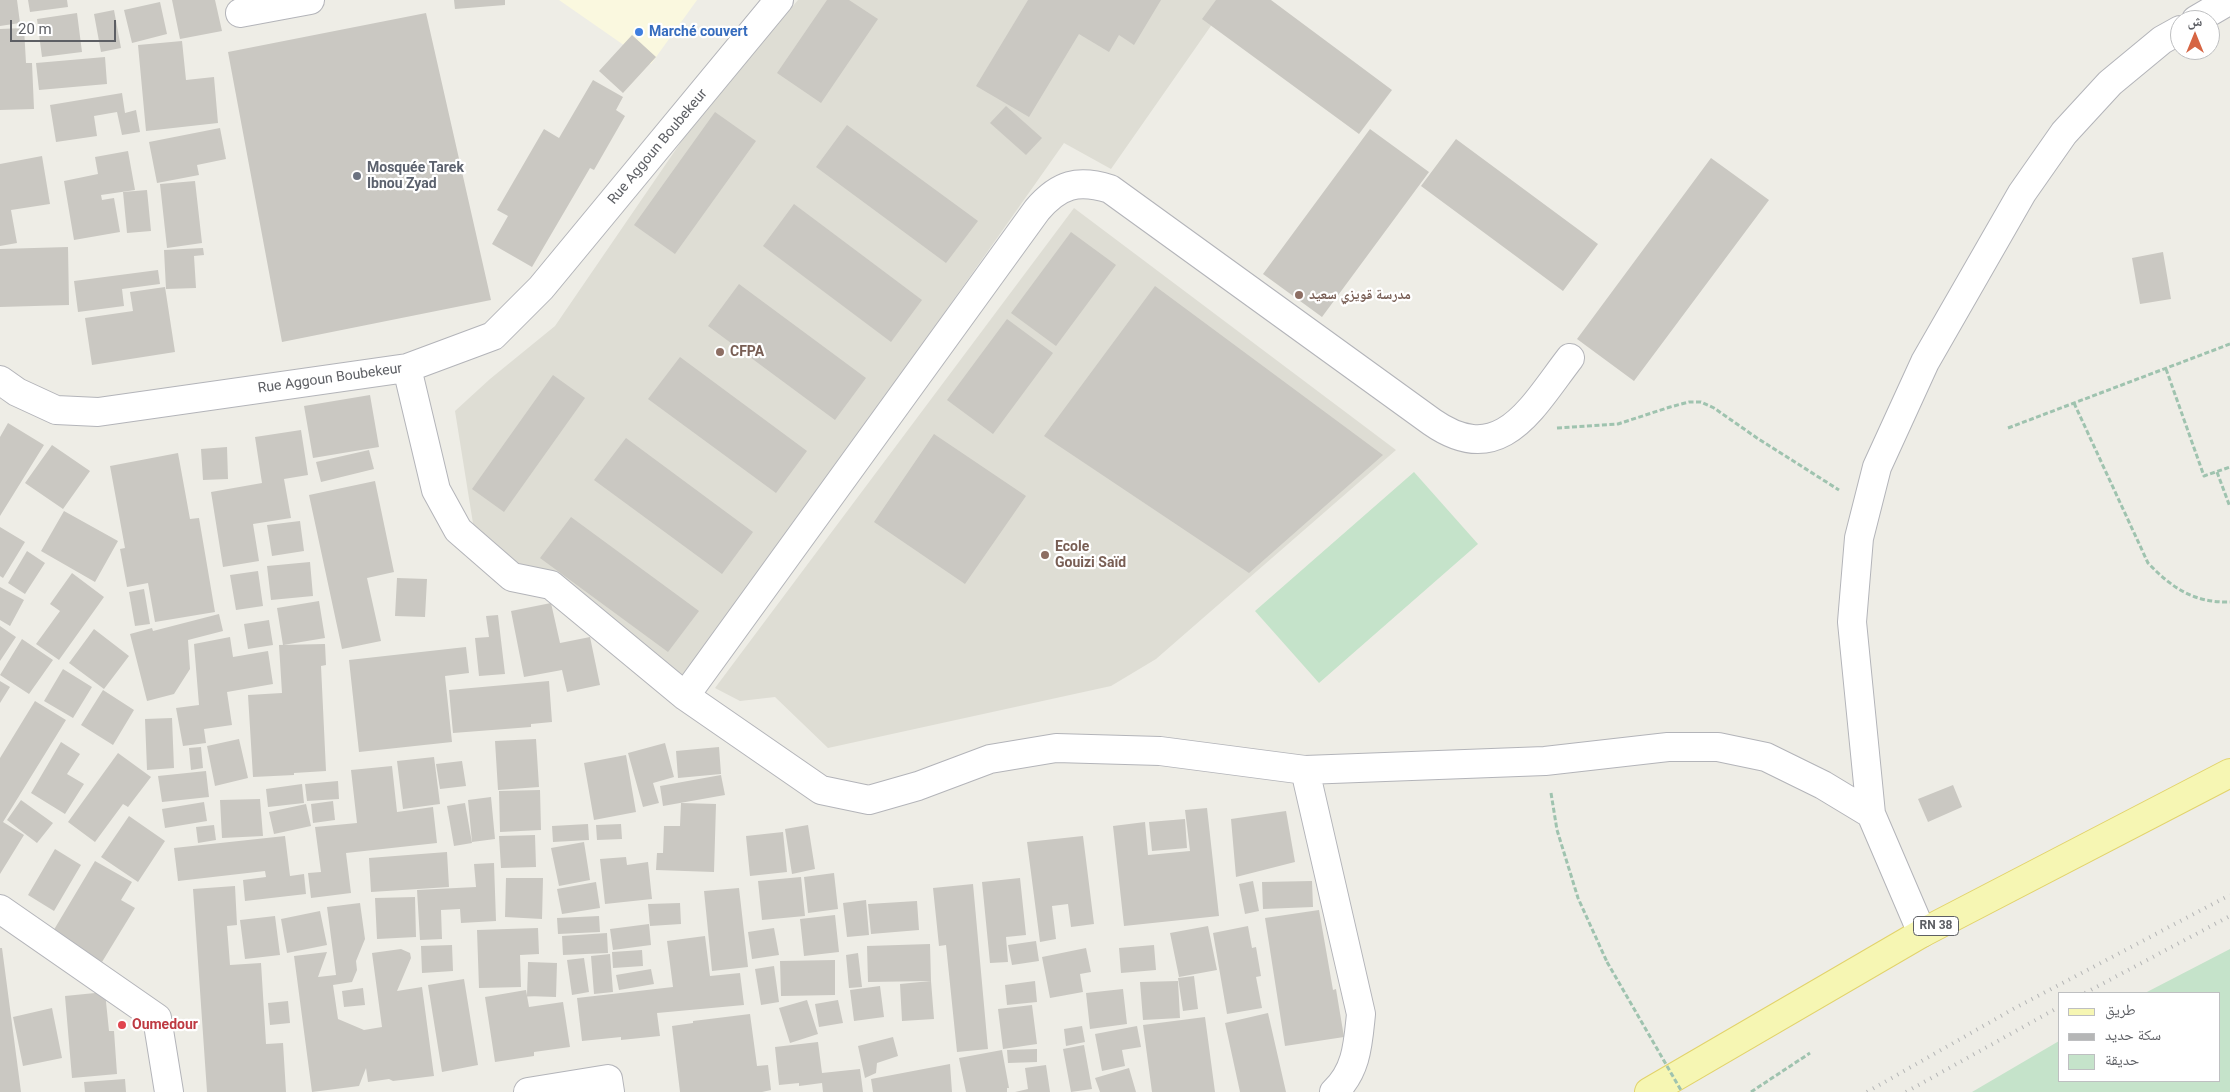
<!DOCTYPE html>
<meta charset="utf-8">
<style>
body{margin:0}
#map{position:relative;width:2230px;height:1092px;overflow:hidden;background:#eeede6;font-family:Roboto,"Noto Naskh Arabic",sans-serif}
canvas{display:block}
.legend{position:absolute;left:2058px;top:992px;width:162px;height:90px;box-sizing:border-box;background:#fff;border:1px solid #bebfc1;margin:0;padding:6px 9px;list-style:none;font-size:15px;color:#5d5f64}
.legend li{display:flex;align-items:center;gap:10px;height:25px}
.legend b{width:25px;border:1px solid #bebfc1}
.north{position:absolute;left:2170px;top:10px;width:50px;height:50px;box-sizing:border-box;background:#fff;border:1px solid #bebfc1;border-radius:50%;rotate:0deg;font-size:14px;font-weight:700;line-height:20px;text-align:center;color:#5d5f64}
.north::after{content:'';display:block;margin:auto;width:18px;height:22px;background:#d66543;clip-path:polygon(50% 0,100% 100%,50% 72%,0 100%)}
.scale{position:absolute;left:10px;top:20px;width:106px;height:22px;box-sizing:border-box;border:2px solid #5d5f64;border-top:0;padding-left:6px;font-size:15px;line-height:18px;white-space:nowrap;color:#5d5f64;-webkit-text-stroke:4px #fff;paint-order:stroke}
</style>
<div id="map">
<canvas width="2230" height="1092"></canvas>
<ul class="legend">
<li><b style="height:6px;background:#f6f6b3"></b>طريق</li>
<li><b style="height:6px;background:#b5b6b6"></b>سكة حديد</li>
<li><b style="height:14px;background:#c5e3ca"></b>حديقة</li>
</ul>
<div class="north">ش</div>
<div class="scale">20 m</div>
</div>
<script>
const g = document.querySelector('canvas').getContext('2d');
g.lineJoin = 'round';
function paint(path, color) { g.fillStyle = color; g.fill(path, 'evenodd'); }
function trace(path, color, width, dash) { g.strokeStyle = color; g.lineWidth = width; g.lineCap = dash ? 'butt' : 'round'; g.setLineDash(dash || []); g.stroke(path); }
function drawText(font, color, halo, rows, align = 'center') {
  g.font = font + ' Roboto,"Noto Naskh Arabic",sans-serif'; g.lineWidth = 4.5; g.setLineDash([]); g.textBaseline = 'middle'; g.strokeStyle = halo; g.fillStyle = color; for (const [text, x, y, turn = 0] of rows) {
    g.save(); g.translate(x, y); g.rotate((+turn || 0) * Math.PI / 180); g.textAlign = isNaN(turn) ? turn : align; if (halo) g.strokeText(text, 0, 0); g.fillText(text, 0, 0); g.restore();
  }
}
paint(new Path2D(`
 M559 0H697L651 64Z`), '#faf8df');
paint(new Path2D(`
 M798 0H1229L1111 169 1064 143 680 688 476 542 455 411 490 379 555 326 694 123Z
 M1074 208 1396 450 1156 659 1111 686 828 748 775 697 740 701 715 688Z`), '#deddd4');
paint(new Path2D(`
 M1414 472 1478 544 1319 683 1255 611Z
 M2230 949V1092H1972L2059 1041V1081H2219V993H2145Z`), '#c5e3ca');
paint(new Path2D(`
 M0 0H17L20 23 0 26Z
 M28 0H67L68 7 30 12Z
 M172 0H215L222 31 180 39Z
 M454 0H505V5L455 9Z
 M827 0H849L878 19 821 103 777 73Z
 M1028 0H1161L1134 45 1119 35 1109 52 1079 34 1029 117 976 86Z
 M1216 0H1271L1392 90 1359 134 1202 19Z
 M160 2 167 34 132 43 124 10Z
 M114 10 121 48 101 52 94 14Z
 M77 13 82 52 42 57 37 19Z
 M426 13 491 300 282 342 228 52Z
 M24 28 26 63H32L34 109 0 110V29Z
 M632 35 656 57 623 93 599 71Z
 M182 41 186 80 214 77 218 123 146 131 138 45Z
 M105 57 107 84 39 90 36 63Z
 M593 80 623 97 616 110 625 116 594 170 590 168 532 267 492 244 508 216 497 210 544 129 559 138Z
 M122 93 125 113 136 110 140 132 122 135 117 112 94 116 97 136 56 142 50 105Z
 M1006 106 1042 138 1026 155 990 123Z
 M715 112 756 141 675 254 634 225Z
 M847 125 978 221 946 263 816 167Z
 M220 128 226 159 197 165 199 175 157 183 149 142Z
 M1370 129 1429 172 1322 317 1263 274Z
 M1456 139 1598 244 1563 291 1421 186Z
 M128 151 135 190 101 195 102 200 114 198 120 232 74 240 64 181 98 174 95 157Z
 M42 156 50 204 11 210 17 243 0 246V164Z
 M1711 158 1769 200 1634 381 1577 339Z
 M195 181 202 243 167 248 160 184Z
 M147 190 151 231 127 233 123 192Z
 M794 204 922 300 891 342 763 246Z
 M1071 232 1116 265 1056 346 1011 313Z
 M68 247 69 305 0 307V249Z
 M203 248 204 255 194 256 196 288 166 289 164 250Z
 M2163 252 2171 299 2140 304 2132 258Z
 M158 270 160 284 122 289 124 306 78 312 74 281Z
 M739 284 866 378 835 420 708 326Z
 M1155 286 1383 455 1249 573 1044 436Z
 M165 287 175 352 92 365 85 318 133 311 130 292Z
 M1007 319 1053 353 993 434 947 400Z
 M680 357 807 451 776 493 648 399Z
 M553 375 585 398 504 512 472 489Z
 M370 395 379 447 313 458 304 406Z
 M8 423 44 445 0 516V437Z
 M301 430 308 475 284 479 291 518 253 524 259 561 223 567 211 492 262 483 255 437Z
 M934 434 1026 496 965 584 874 522Z
 M626 438 753 532 722 574 594 480Z
 M52 445 90 471 63 509 25 483Z
 M227 447 228 479 203 480 201 449Z
 M369 450 374 469 321 482 316 462Z
 M178 453 190 519 199 518 215 612 155 622 148 583 127 587 120 549 125 548 110 466Z
 M375 481 394 572 367 578 381 641 342 649 309 495Z
 M64 511 118 541 95 582 41 551Z
 M571 517 699 611 668 652 540 558Z
 M300 521 304 551 272 556 267 525Z
 M0 527 25 542 3 578 0 576Z
 M27 551 45 563 25 594 8 583Z
 M310 562 313 596 271 600 267 566Z
 M258 571 263 606 236 610 230 575Z
 M72 573 104 597 59 660 36 644 60 611 50 604Z
 M397 578 427 579 425 617 395 616Z
 M0 587 24 600 10 626 0 620Z
 M144 589 150 624 135 626 129 592Z
 M319 601 325 638 283 645 277 608Z
 M551 603 560 643 590 637 600 685 567 692 562 670 524 677 511 611Z
 M219 614 223 631 188 640 190 669 174 694 147 701 130 634 152 628 153 631Z
 M498 615 505 674 479 676 475 638 489 637 486 616Z
 M269 620 273 645 248 649 244 624Z
 M0 626 16 637 0 661Z
 M94 629 129 656 104 689 69 663Z
 M230 637 233 657 268 651 273 684 227 692 232 725 204 729 206 743 183 746 176 708 199 705 194 644Z
 M22 639 53 660 29 694 0 675Z
 M325 644 326 665 321 666 326 771 294 773V775L253 777 248 695 282 693 279 645Z
 M466 647 469 673 445 676 452 742 359 752 349 660Z
 M63 669 92 687 73 718 44 701Z
 M0 681 10 687 0 703Z
 M549 681 552 722 531 724V727L453 733 449 690Z
 M103 690 134 710 113 745 81 725Z
 M35 701 66 720 3 822 24 835 0 874V758Z
 M172 718 174 768 147 770 145 719Z
 M239 739 248 778 215 786 207 746Z
 M536 739 539 787 498 790 495 741Z
 M61 742 80 754 67 774 84 784 65 814 31 793Z
 M665 743 674 777 653 783 659 803 643 807 628 753Z
 M201 747 203 768 191 770 189 748Z
 M719 747 721 774 678 778 676 751Z
 M118 753 151 777 128 807 123 804 95 842 68 822Z
 M626 755 636 812 594 820 584 763Z
 M434 757 440 804 403 809 397 761Z
 M462 761 466 786 440 789 436 764Z
 M392 766 397 812 433 807 437 843 346 853 351 893 311 898 308 873 321 872 315 827 357 823 351 770Z
 M206 771 209 797 162 802 158 776Z
 M721 775 725 795 663 806 660 786Z
 M338 781 339 799 307 801 305 784Z
 M302 784 304 803 268 807 266 789Z
 M1953 785 1962 807 1928 822 1918 799Z
 M540 790 541 830 500 832 499 791Z
 M491 797 495 839 472 842 468 800Z
 M260 799 263 836 222 838 220 800Z
 M21 800 53 823 37 843 7 820Z
 M333 801 335 820 313 823 311 804Z
 M204 802 207 821 165 828 162 809Z
 M465 803 472 843 454 846 447 806Z
 M681 803 716 804 714 872 656 870 657 853H663L664 826H680Z
 M306 804 311 826 274 834 269 812Z
 M1207 808 1219 916 1124 926 1113 826 1145 822 1148 855 1190 851 1185 810Z
 M1286 811 1295 862 1236 877 1231 819Z
 M129 816 165 841 138 882 101 857Z
 M1185 819 1187 848 1152 851 1149 822Z
 M588 824 589 840 553 842 552 826Z
 M621 824 622 839 597 840 596 825Z
 M214 825 216 840 198 843 196 827Z
 M808 825 815 869 792 874 785 829Z
 M783 832 787 872 750 876 746 836Z
 M535 835 536 867 501 868 499 836Z
 M285 836 290 876 304 874 306 894 245 901 243 880 266 877 265 871 178 881 174 848Z
 M1083 836 1094 924 1071 927 1068 904 1052 906 1056 939 1040 942 1027 842Z
 M584 842 590 880 559 886 551 848Z
 M55 849 81 865 54 911 28 895Z
 M447 852 449 887 371 892 369 858Z
 M626 857 627 865 648 862 652 899 605 904 600 859Z
 M95 861 132 882 121 900 135 908 102 962 52 933Z
 M494 863 496 921 461 923 460 909 441 910 442 939 420 940 417 890 476 887 474 864Z
 M834 873 838 909 808 913 804 877Z
 M801 877 805 916 762 920 758 881Z
 M506 878H543L542 919 505 917Z
 M1020 878 1026 935 1006 937 1008 962 990 963 982 882Z
 M1253 881 1259 911 1245 914 1239 884Z
 M1312 881 1313 907 1263 909 1262 882Z
 M596 882 600 908 562 914 557 889Z
 M973 884 988 1049 957 1052 946 945 939 946 933 888Z
 M235 886 237 925 227 926 230 965 261 963 266 1044 283 1043 286 1092H207L193 889Z
 M739 888 748 967 712 971 704 891Z
 M415 897 416 937 377 939 375 898Z
 M866 900 869 935 847 937 843 903Z
 M917 901 919 930 871 934 868 904Z
 M360 903 365 939 356 961 357 970 352 982 333 985 338 1019 364 1030 382 1027 372 953 401 949 410 953 411 958 397 991 422 987 434 1076 393 1081 389 1079 368 1082 366 1068 359 1086 312 1092 294 956 327 952 318 977 336 975 327 907Z
 M680 903 681 924 650 926 648 904Z
 M1319 910 1333 990 1336 989 1344 1037 1285 1046 1265 918Z
 M320 911 327 945 287 953 281 919Z
 M835 915 839 952 804 956 800 919Z
 M275 916 280 955 245 959 240 920Z
 M599 916 600 932 558 934 557 918Z
 M649 924 651 945 613 950 610 929Z
 M1208 926 1217 970 1179 977 1170 933Z
 M1248 926 1252 948 1256 947 1261 976 1256 977 1262 1008 1227 1014 1213 933Z
 M538 928 539 954 520 955 521 987 479 988 477 930Z
 M774 928 779 955 752 959 748 932Z
 M607 933 608 953 563 955 562 936Z
 M705 936 710 976 740 973 744 1005 657 1013 660 1036 621 1040V1037L582 1041 577 998 673 987 667 941Z
 M1036 941 1039 961 1012 965 1008 945Z
 M930 944 931 981 868 982 867 946Z
 M452 945 453 971 422 973 421 946Z
 M1154 945 1156 970 1121 973 1119 948Z
 M0 948H2L21 1092H0Z
 M1086 948 1091 972 1080 974 1083 992 1050 998 1042 957Z
 M642 950 643 966 613 968 612 952Z
 M858 953 862 987 849 988 846 955Z
 M610 954 613 992 594 994 591 956Z
 M584 958 589 992 572 995 567 960Z
 M835 960V995L781 996 780 961Z
 M528 962 557 963 556 997 527 996Z
 M774 966 779 1002 761 1005 755 969Z
 M651 969 654 984 619 990 616 975Z
 M1194 976 1198 1009 1183 1011 1178 978Z
 M464 979 478 1065 442 1072 428 985Z
 M931 981 934 1019 902 1021 900 984Z
 M1035 981 1037 1002 1007 1005 1005 985Z
 M1178 981 1180 1018 1143 1020 1140 982Z
 M880 986 884 1017 854 1021 850 990Z
 M363 988 365 1005 344 1007 342 991Z
 M1123 989 1127 1024 1090 1029 1086 993Z
 M526 990 529 1007 563 1002 570 1047 534 1052V1056L495 1062 485 997Z
 M105 992 109 1031H114L117 1074 72 1078 65 996Z
 M807 1000 818 1034 790 1043 779 1008Z
 M838 1000 843 1023 819 1027 815 1004Z
 M288 1001 290 1023 270 1025 268 1003Z
 M1032 1005 1037 1044 1003 1049 998 1009Z
 M52 1008 62 1058 23 1066 13 1017Z
 M1268 1013 1286 1092H1240L1225 1023Z
 M750 1014 757 1066 768 1065 771 1090 762 1092H680L672 1026 693 1023V1021Z
 M1205 1017 1215 1092H1152L1143 1025Z
 M1082 1026 1085 1042 1066 1046 1064 1029Z
 M1137 1026 1141 1047 1122 1050 1125 1066 1102 1071 1095 1034Z
 M893 1037 898 1056 877 1063 876 1073 865 1078 858 1046Z
 M818 1042 822 1073 860 1069 863 1092H823L822 1083 799 1086V1083L779 1085 775 1047Z
 M1084 1045 1092 1089 1071 1092 1063 1049Z
 M1037 1049V1062L1008 1063 1007 1050Z
 M1002 1050 1009 1088H1007V1092H966L959 1058Z
 M950 1064 952 1092H873L871 1079Z
 M1046 1065 1050 1092H1015L1028 1089 1025 1068Z
 M1129 1068 1136 1092H1100L1095 1078Z
 M125 1079 126 1092H85L84 1082Z`), '#cac8c2');
const minor = new Path2D(`
 M240 13 310 0
 M2196 20 2230 0
 M407 368 436 490 458 530 512 577 551 585 685 696 821 790 869 800 918 786 990 759 1056 748 1160 751 1305 770 1361 1014C1358 1043 1357 1071 1334 1092
 M0 380 17 392 56 410 98 412 407 368 493 336 541 288 779 0
 M685 696 1037 210C1059 184 1078 179 1110 189L1432 422C1501 470 1532 407 1570 358
 M1305 770 1545 761 1668 747H1718L1766 757 1823 785 1871 814
 M0 909 157 1018 169 1092
 M1922 933 1871 814 1852 622 1859 538 1877 467 1925 362 2022 193 2064 133 2110 83 2162 40 2180 30
 M528 1092 608 1079 610 1092`);
const primary = new Path2D(`
 M1649 1092 1922 933 2230 773`);
trace(minor, '#b3b4b9', 30);
trace(primary, '#e2d36b', 30);
trace(new Path2D(`
 M2166 369 2204 476 2230 467
 M2074 403 2148 563C2172 588 2194 603 2230 602
 M1557 428 1618 424 1670 407 1689 402H1701L1714 408 1757 438 1839 490
 M2008 428 2230 344
 M2217 472 2230 507
 M1551 793 1557 830 1578 898 1607 962
 M1751 1092 1810 1053`), '#9fc3af', 3, [5, 2.5]);
trace(minor, '#fff', 28);
trace(primary, '#f6f6b3', 28);
trace(new Path2D(`
 M2085 993 2230 916
 M1867 1092 2015 1008 2230 895
 M1906 1092 2059 1007`), '#b5b6b6', 4, [1, 6]);
trace(new Path2D(`
 M1607 962 1682 1092`), '#9fc3af', 3, [5, 2.5]);
for (const [x, y, r, color] of [
 [639,32,5,"#3f7fe0"],
 [357,176,5,"#6b7280"],
 [1299,295,5,"#8d6e63"],
 [720,352,5,"#8d6e63"],
 [1045,555,5,"#8d6e63"],
 [122,1025,5,"#e0444e"]
]) { const dot = new Path2D(); dot.arc(x, y, r, 0, 2 * Math.PI); g.fillStyle = color; g.fill(dot); trace(dot, '#fff', 2); }
for (const [x, y, w] of [
 [1936,926,45]
]) { const box = new Path2D(); box.roundRect(x - w / 2, y - 9.5, w, 19, 4); g.fillStyle = '#fff'; g.fill(box); trace(box, '#5d5f64', 1); }
drawText('bold 12px', '#5d5f64', null, [
 ["RN 38",1936,926]
]);
drawText('bold 14px', '#366cbe', '#fff', [
 ["Marché couvert",649,32]
], 'left');
drawText('14px', '#5d5f64', '#fff', [
 ["Rue Aggoun Boubekeur",658,147,-50],
 ["Rue Aggoun Boubekeur",330,379,-8]
]);
drawText('bold 14px', '#5b616d', '#fff', [
 ["Mosquée Tarek",367,168],
 ["Ibnou Zyad",367,184]
], 'left');
drawText('bold 14px', '#785e54', '#fff', [
 ["مدرسة قويزي سعيد",1309,295],
 ["CFPA",730,352],
 ["Ecole",1055,547],
 ["Gouizi Saïd",1055,563]
], 'left');
drawText('bold 14px', '#be3a42', '#fff', [
 ["Oumedour",132,1025]
], 'left');
</script>
